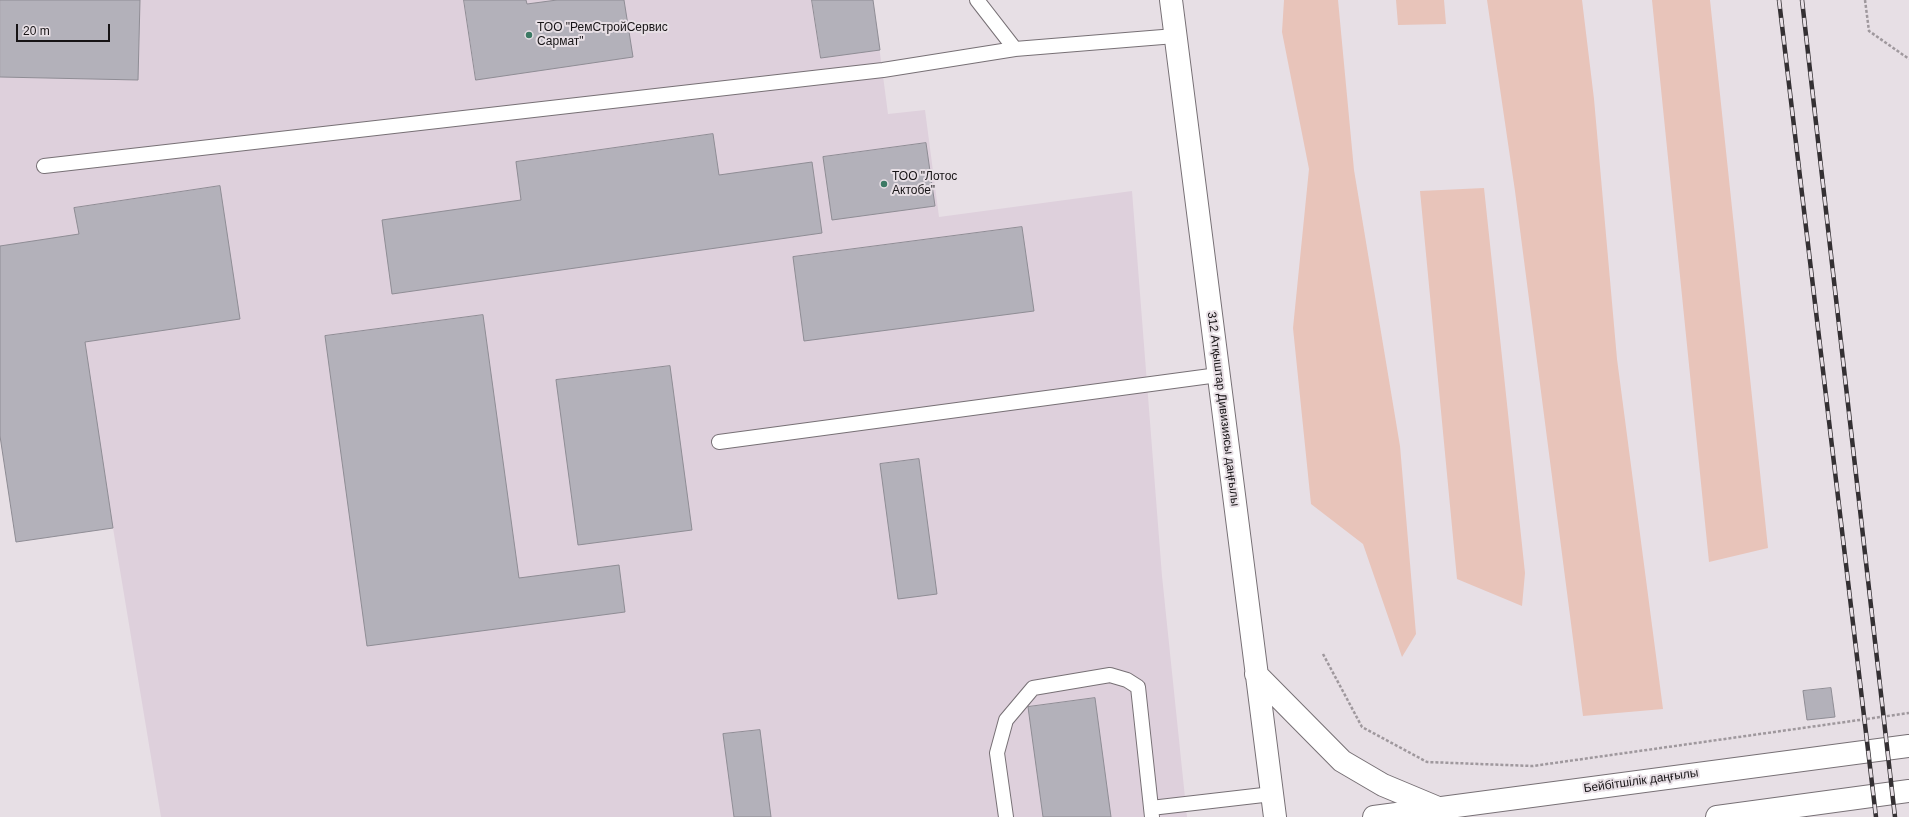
<!DOCTYPE html>
<meta charset="utf-8">
<style>
body{margin:0}
#map{position:relative;width:1909px;height:817px;overflow:hidden;background:#e7dfe5;font-family:Helvetica,sans-serif}
canvas{display:block}
.scale{position:absolute;left:16px;top:24px;width:94px;height:18px;box-sizing:border-box;border:2px solid #161315;border-top:0;padding-left:5px;font-size:12px;line-height:14px;white-space:nowrap;color:#161315;-webkit-text-stroke:3px #e7dfe5;paint-order:stroke}
</style>
<div id="map">
<canvas width="1909" height="817"></canvas>
<div class="scale">20 m</div>
</div>
<script>
const g = document.querySelector('canvas').getContext('2d');
g.lineJoin = 'round';
function paint(path, color) { g.fillStyle = color; g.fill(path, 'evenodd'); }
function trace(path, color, width, dash) { g.strokeStyle = color; g.lineWidth = width; g.lineCap = dash ? 'butt' : 'round'; g.setLineDash(dash || []); g.stroke(path); }
function drawText(font, color, halo, rows, align = 'center') {
  g.font = font + ' Helvetica,sans-serif'; g.lineWidth = 4; g.setLineDash([]); g.textBaseline = 'middle'; g.strokeStyle = halo; g.fillStyle = color; for (const [text, x, y, turn = 0] of rows) {
    g.save(); g.translate(x, y); g.rotate((+turn || 0) * Math.PI / 180); g.textAlign = isNaN(turn) ? turn : align; if (halo) g.strokeText(text, 0, 0); g.fillText(text, 0, 0); g.restore();
  }
}
paint(new Path2D(`
 M0 0H873L888 114 925 110 939 217 1132 191 1162 576 1187 817H161L113 528 16 542 0 436Z`), '#ded0dc');
paint(new Path2D(`
 M1284 0H1338L1354 170 1400 446 1416 634 1402 657 1363 544 1311 504 1293 328 1309 169 1282 32Z
 M1396 0H1444L1446 24 1398 25Z
 M1487 0H1582L1594 99 1617 359 1663 709 1583 716 1515 191Z
 M1652 0H1710L1768 548 1709 562Z
 M1484 188 1525 573 1522 606 1457 579 1420 191Z`), '#e8c4ba');
const building = new Path2D(`
 M0 0H140L138 80 0 77Z
 M464 0H526L527 4 557 0H624L633 57 476 80Z
 M812 0H873L880 50 821 58Z
 M713 134 719 175 812 162 822 233 392 294 382 220 521 200 516 162Z
 M926 143 935 206 832 220 823 157Z
 M220 186 240 319 85 342 113 528 16 542 0 436V246L79 234 74 208Z
 M1022 227 1034 311 804 341 793 257Z
 M483 315 519 578 619 565 625 612 367 646 325 336Z
 M670 366 692 530 578 545 556 380Z
 M919 459 937 594 898 599 880 464Z
 M1831 688 1835 717 1807 720 1803 691Z
 M1095 698 1111 817H1043L1028 707Z
 M760 730 771 817H734L723 734Z`);
paint(building, '#b3b1ba');
trace(building, '#8f8d95', 1);
const service = new Path2D(`
 M977 0 1015 49
 M44 166 883 70 1015 49 1175 36
 M719 442 1218 375
 M1151 808 1272 794
 M1006 817 997 753 1006 720 1033 688 1110 675 1127 680 1138 687 1152 817`);
const secondary = new Path2D(`
 M1374 817 1909 746
 M1717 817 1909 791`);
const trunk = new Path2D(`
 M1171 0 1275 817
 M1256 674 1342 761 1383 785 1438 808`);
trace(service, '#777075', 16);
trace(secondary, '#777075', 24);
trace(trunk, '#777075', 24);
trace(new Path2D(`
 M1865 0 1869 31 1909 59
 M1323 654 1362 727 1427 762 1533 766 1909 713`), '#9f989d', 2.5, [3, 2]);
trace(service, '#fff', 14);
trace(secondary, '#fff', 22);
trace(trunk, '#fff', 22);
const rail = new Path2D(`
 M1779 0 1876 817
 M1802 0 1895 817`);
trace(rail, '#343033', 4.5);
trace(rail, '#e7dfe5', 3, [9]);
for (const [x, y, r, color] of [
 [529,35,4,"#3c7964"],
 [884,184,4,"#3c7964"]
]) { const dot = new Path2D(); dot.arc(x, y, r, 0, 2 * Math.PI); g.fillStyle = color; g.fill(dot); trace(dot, '#e7dfe5', 1.5); }
drawText('12px', '#161315', '#e7dfe5', [
 ["ТОО \"РемСтройСервис",537,28],
 ["Сармат\"",537,42],
 ["ТОО \"Лотос",892,177],
 ["Актобе\"",892,191]
], 'left');
drawText('12px', '#161315', '#e7dfe5', [
 ["312 Атқыштар Дивизиясы даңғылы",1223,409,83],
 ["Бейбітшілік даңғылы",1641,781,-8]
]);
</script>
